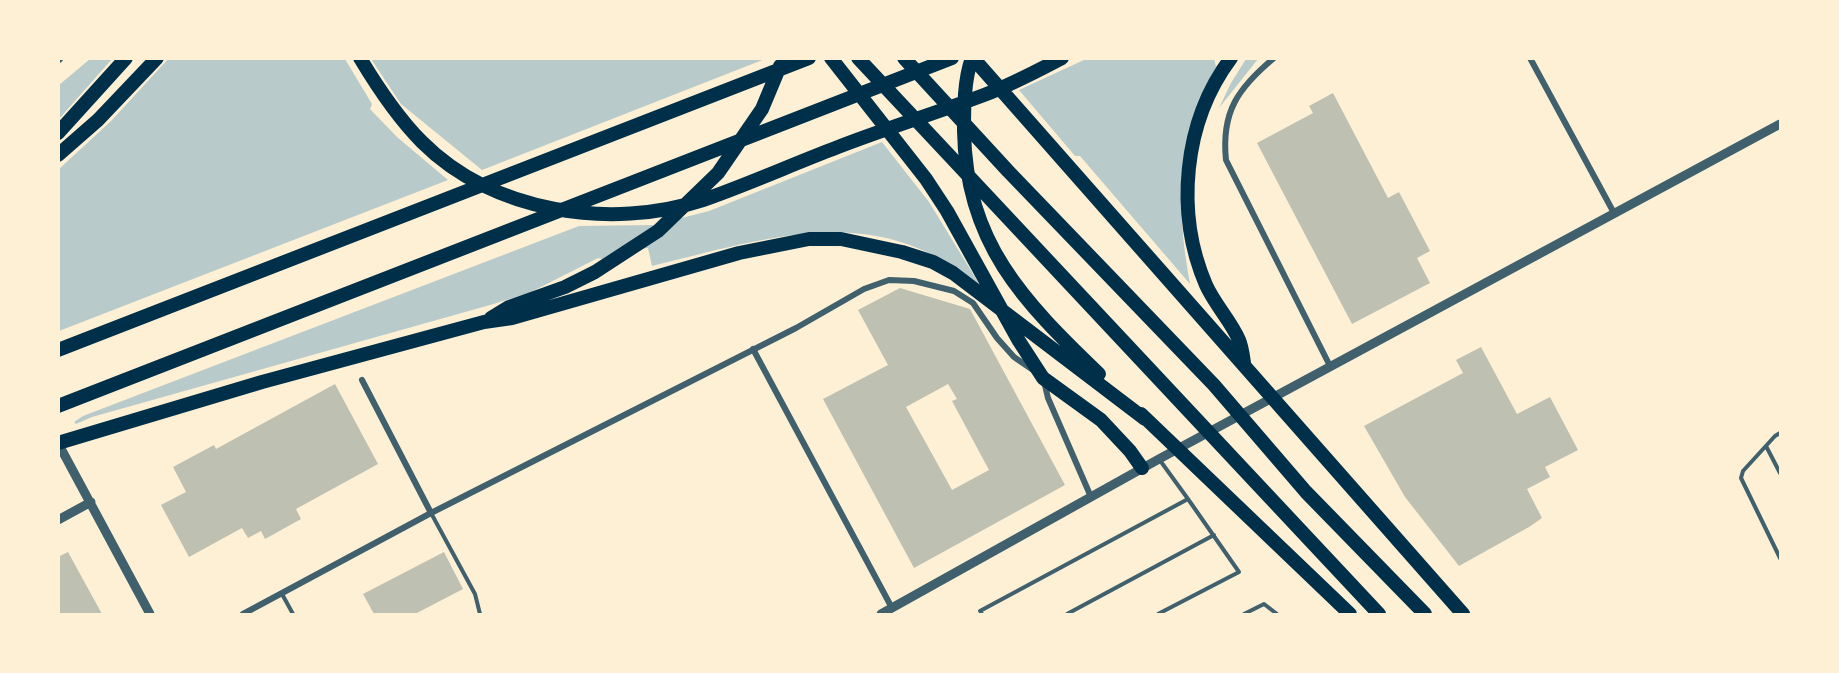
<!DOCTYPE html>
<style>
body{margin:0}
#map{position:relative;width:1839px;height:673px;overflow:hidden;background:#fdf0d5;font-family:Raleway,sans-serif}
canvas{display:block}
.frame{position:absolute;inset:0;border:60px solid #fdf0d5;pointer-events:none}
</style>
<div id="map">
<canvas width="1839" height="673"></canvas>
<div class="frame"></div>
</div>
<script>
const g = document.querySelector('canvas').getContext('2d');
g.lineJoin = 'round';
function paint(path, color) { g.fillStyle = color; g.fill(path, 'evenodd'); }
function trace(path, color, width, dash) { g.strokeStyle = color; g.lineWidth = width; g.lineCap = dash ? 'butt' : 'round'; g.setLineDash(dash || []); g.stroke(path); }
paint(new Path2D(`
 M169 58 345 59 372 104 370 109 397 137 448 180 59 331V169L111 121Z
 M1214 58 1216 67C1177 144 1175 200 1190 284L1080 156H1075L1019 90 1086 59Z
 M90 59H112L59 119V85Z
 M371 59H765L482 170 401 104Z
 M1246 59H1258L1219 108 1231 83Z
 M882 142 929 202 981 287C969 278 956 268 943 261 852 206 746 244 652 266L648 248 619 251 602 259 598 258 529 293 490 305 92 417 76 424 74 422 83 416 579 226 654 225 709 211Z`), '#b9caca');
paint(new Path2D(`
 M1333 93 1388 198 1399 192 1430 251 1417 258 1430 283 1352 324 1257 143 1313 113 1309 106Z
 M900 288 970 309 1065 485 914 568 823 399 888 365 858 310ZM948 384 957 399 952 401 989 470 952 490 906 407Z
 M1481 347 1517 414 1550 397 1578 450 1545 467 1550 477 1527 489 1542 518 1529 527 1459 566 1405 497 1364 426 1463 373 1456 360Z
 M335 384 378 464 296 509 301 519 265 539 261 531 248 538 242 528 189 557 161 505 186 492 173 467 214 445 216 449Z
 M68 552 102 614H58V557Z
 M444 552 463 589 415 614H374L363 594Z`), '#bec0b2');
trace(new Path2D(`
 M1780 433 1775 436 1743 471 1741 478 1780 558
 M1766 446 1780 473
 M1159 459 1188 499
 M431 513 475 594 480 614
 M282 594 293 614
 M982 614 980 611 1188 499 1239 572 1158 614
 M1067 614 1214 535
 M1244 614 1264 604 1277 614`), '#3f606c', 4);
trace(new Path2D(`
 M1274 58C1238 88 1221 112 1226 160L1330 366
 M1530 58 1614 213
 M753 349 892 608
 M362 380 431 513
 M1044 381 1048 398 1091 497
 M243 614 431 513 796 328 864 289 889 280 914 281 954 291 973 303 997 338 1014 357 1033 370`), '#3f606c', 6);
trace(new Path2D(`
 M58 59 59 58
 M58 443 150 614
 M58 520 91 502
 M881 614 1159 459 1780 124`), '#3f606c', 9);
trace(new Path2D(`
 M360 58C378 88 398 118 422 142 493 213 611 230 703 200 749 184 793 164 838 147 887 128 936 113 984 95 1011 85 1037 71 1062 58
 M831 58 926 179 947 211 1019 341 1043 378 1101 420 1130 451 1142 468
 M858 58 1379 614
 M904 58 1008 171 1214 385 1306 492 1425 614
 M972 58C964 80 964 108 964 131 966 243 1023 301 1099 374
 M973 58 1463 614
 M1231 58C1183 122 1175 213 1206 285 1215 305 1231 321 1239 340 1242 347 1243 356 1244 363
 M58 133 126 58
 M58 155 98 120 157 58
 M491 318 509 307 565 287 595 272 658 231 718 173 762 109 780 66
 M58 350 809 58
 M58 406 952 58
 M1141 414 1350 614
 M58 443 262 382 484 322 512 318 739 253 809 239H841L902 252 933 262 953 273 1145 419`), '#003049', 14);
</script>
